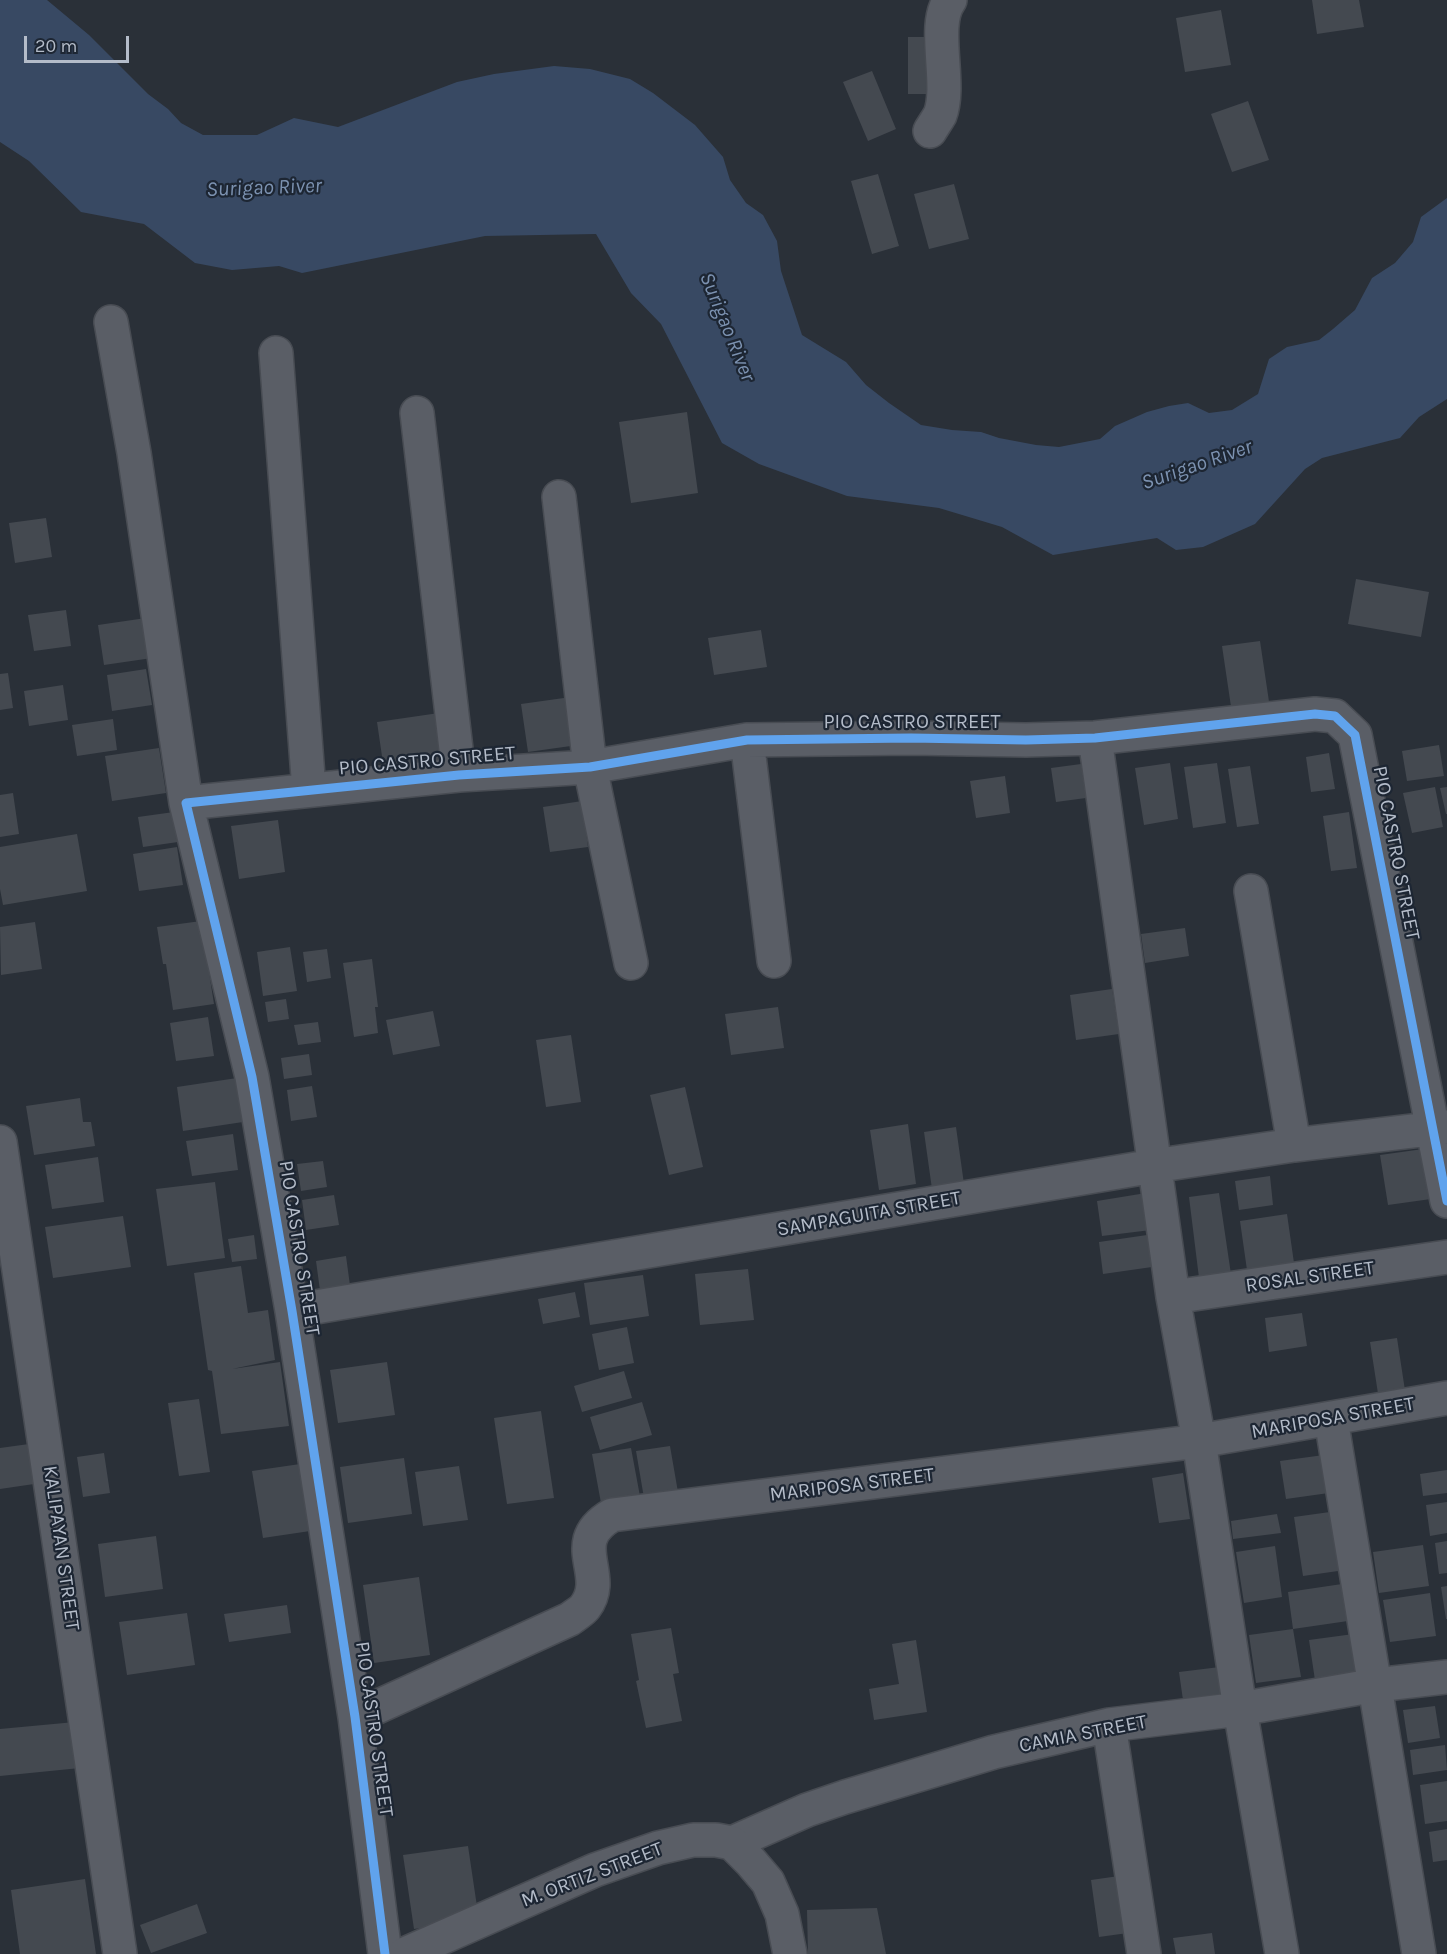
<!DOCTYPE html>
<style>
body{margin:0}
#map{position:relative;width:1447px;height:1954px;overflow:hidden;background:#2a3038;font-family:Karla,sans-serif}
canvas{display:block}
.scale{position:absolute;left:24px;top:36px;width:105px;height:27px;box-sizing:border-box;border:3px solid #b4bcc9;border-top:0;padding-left:8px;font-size:18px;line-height:21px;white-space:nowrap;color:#b4bcc9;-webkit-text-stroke:4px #1d2633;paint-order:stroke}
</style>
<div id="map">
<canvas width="1447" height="1954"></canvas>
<div class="scale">20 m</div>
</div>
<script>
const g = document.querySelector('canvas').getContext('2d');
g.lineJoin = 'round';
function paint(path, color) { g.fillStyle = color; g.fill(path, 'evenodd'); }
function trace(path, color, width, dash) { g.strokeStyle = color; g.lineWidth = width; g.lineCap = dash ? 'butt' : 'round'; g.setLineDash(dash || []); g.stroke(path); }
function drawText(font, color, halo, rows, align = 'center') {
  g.font = font + ' Karla,sans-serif'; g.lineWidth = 4.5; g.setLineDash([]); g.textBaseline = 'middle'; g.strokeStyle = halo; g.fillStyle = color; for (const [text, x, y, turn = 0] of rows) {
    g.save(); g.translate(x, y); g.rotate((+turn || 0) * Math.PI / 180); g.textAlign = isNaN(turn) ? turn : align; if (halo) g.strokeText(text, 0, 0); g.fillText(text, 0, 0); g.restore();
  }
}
paint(new Path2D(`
 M0 0H47L89 35 148 94 168 109 181 123 203 135H257L294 118 338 127 457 82 494 74 554 66 590 69 630 79 653 93 695 125 723 157 730 180 746 203 763 215 777 241 781 271 802 335 846 362 866 385 889 403 921 425 952 430 981 432 999 438 1036 445 1059 447 1100 439 1115 426 1147 412 1169 406 1188 403 1209 413 1232 410 1258 394 1269 359 1287 347 1319 340 1333 329 1355 310 1372 278 1395 263 1413 242 1421 217 1447 198V399L1419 417 1400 438 1322 458 1305 469 1255 524 1203 547 1176 550 1157 538 1053 555 1002 527 939 508 847 496 759 464 722 443 661 324 631 293 596 234 485 236 302 273 279 266 232 270 195 263 144 224 81 212 29 161 0 142Z`), '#384963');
paint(new Path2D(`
 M1312 0H1359L1364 27 1317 34Z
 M1221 10 1231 65 1185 72 1176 18Z
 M908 37H941L940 94H908Z
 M872 71 896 129 868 141 843 82Z
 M1248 101 1269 160 1232 172 1211 114Z
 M878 174 899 246 872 254 851 181Z
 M954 184 969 239 929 249 914 194Z
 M687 412 698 493 631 503 619 422Z
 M46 518 52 557 15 563 9 523Z
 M1356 579 1429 592 1421 637 1348 624Z
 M66 610 71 646 34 651 28 615Z
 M146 618 152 658 104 665 98 625Z
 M761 630 767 667 714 675 708 638Z
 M1260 641 1271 715 1233 720 1222 646Z
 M146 669 152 705 112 711 107 675Z
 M8 673 13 708 0 710V674Z
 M63 685 68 720 29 726 24 691Z
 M571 697 578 745 528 752 521 704Z
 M439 713 446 761 384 770 377 722Z
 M113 719 117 750 77 756 72 725Z
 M1439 745 1444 776 1407 781 1402 751Z
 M159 748 166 793 112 801 105 756Z
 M1329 753 1335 789 1311 792 1306 757Z
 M1170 763 1178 819 1144 825 1135 768Z
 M1217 763 1226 823 1193 828 1184 767Z
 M1081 764 1086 798 1056 802 1051 768Z
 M1250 766 1259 824 1237 827 1228 769Z
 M1005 776 1010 813 976 818 970 781Z
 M1435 787 1443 827 1412 833 1403 793Z
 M1447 787V814H1446L1440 788Z
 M13 793 19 834 0 837V795Z
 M582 801 588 847 550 852 543 807Z
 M181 811 185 841 143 847 138 817Z
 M1349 812 1357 868 1331 871 1323 816Z
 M278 820 285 872 239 879 231 826Z
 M77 834 87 891 3 905 0 889V847Z
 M177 847 183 885 139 891 133 854Z
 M201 921 214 1004 173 1010 166 964H163L157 927Z
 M35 922 42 969 1 975 0 927Z
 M1185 928 1189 956 1145 963 1141 934Z
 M290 947 297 991 263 996 257 952Z
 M327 949 331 978 307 982 303 952Z
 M372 959 378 1007H375L378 1033 354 1037 343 963Z
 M1112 989 1119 1034 1076 1040 1070 995Z
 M286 999 289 1019 268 1022 265 1002Z
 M778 1007 784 1048 731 1055 725 1014Z
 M433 1011 440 1046 393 1055 386 1020Z
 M208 1017 214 1056 176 1061 170 1023Z
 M318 1022 321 1042 298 1045 294 1025Z
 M571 1035 581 1102 546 1107 536 1040Z
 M309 1054 312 1075 284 1079 281 1058Z
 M237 1078 243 1122 183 1131 177 1087Z
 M312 1086 317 1117 291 1121 287 1090Z
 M685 1087 703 1167 669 1175 650 1095Z
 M80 1098 83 1122H91L95 1146 34 1155 26 1106Z
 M908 1124 916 1184 879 1190 870 1130Z
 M956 1127 964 1184 932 1189 924 1132Z
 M233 1134 238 1170 192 1176 186 1141Z
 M1423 1149 1431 1199 1388 1205 1380 1155Z
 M98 1157 104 1202 52 1209 45 1165Z
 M323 1161 327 1187 301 1191 297 1164Z
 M1270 1176 1273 1205 1239 1210 1235 1181Z
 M215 1182 225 1258 167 1266 156 1189Z
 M1146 1193 1151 1230 1102 1236 1097 1201Z
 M1219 1193 1232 1281 1200 1286 1189 1197Z
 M334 1195 339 1225 306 1230 302 1200Z
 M1287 1214 1295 1270 1248 1277 1240 1221Z
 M123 1216 131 1267 53 1278 45 1227Z
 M254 1235 257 1259 232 1262 228 1239Z
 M1147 1235 1152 1267 1103 1274 1099 1242Z
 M346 1256 351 1293 321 1298 316 1261Z
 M241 1266 248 1313 268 1310 275 1360 232 1369 280 1362 289 1426 221 1434 212 1371 208 1370 194 1273Z
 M748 1269 754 1320 700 1325 695 1274Z
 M643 1275 649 1316 590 1325 584 1283Z
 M575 1292 580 1317 543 1324 538 1299Z
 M1302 1313 1307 1346 1269 1352 1265 1318Z
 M627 1327 634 1363 599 1370 592 1334Z
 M1397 1338 1406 1397 1379 1400 1370 1342Z
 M387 1362 395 1415 338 1423 330 1370Z
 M624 1371 632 1398 582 1412 574 1386Z
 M199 1399 210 1472 179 1476 168 1403Z
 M642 1402 652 1435 600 1450 590 1417Z
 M541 1411 554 1498 507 1504 494 1418Z
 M29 1444 34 1484 0 1489V1448Z
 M670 1446 679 1498 645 1504 636 1451Z
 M631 1448 642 1507 603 1514 592 1454Z
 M104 1453 110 1493 83 1497 77 1457Z
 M1331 1454 1336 1492 1286 1499 1280 1461Z
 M404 1458 412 1514 348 1523 340 1467Z
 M307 1463 317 1530 263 1538 252 1471Z
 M459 1466 468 1520 423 1526 415 1472Z
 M1447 1470V1493L1423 1496 1420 1474Z
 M1183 1473 1190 1519 1159 1523 1152 1478Z
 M1447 1502V1533L1430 1536 1426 1505Z
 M1337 1511 1345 1570 1303 1576 1294 1517Z
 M1277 1514 1281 1533 1233 1539 1231 1521Z
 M156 1536 163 1589 105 1597 98 1544Z
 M1447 1541V1573L1439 1574 1435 1543Z
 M1423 1545 1429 1586 1379 1593 1373 1552Z
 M1275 1546 1282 1597 1244 1603 1236 1552Z
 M419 1577 430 1655 374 1663 363 1585Z
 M1342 1584 1348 1621 1293 1629 1288 1592Z
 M1447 1586V1619H1446L1441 1587Z
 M1430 1593 1436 1636 1390 1642 1383 1600Z
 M287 1605 291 1633 229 1642 224 1614Z
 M187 1613 195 1665 127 1675 119 1622Z
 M671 1628 679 1673 673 1674 682 1721 646 1728 636 1681 639 1680 631 1634Z
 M1293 1629 1301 1677 1256 1683 1249 1635Z
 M1361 1633 1368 1679 1316 1687 1309 1640Z
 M916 1640 927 1712 874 1720 869 1689 899 1684 892 1644Z
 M1228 1666 1234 1707 1185 1714 1179 1672Z
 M1435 1706 1440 1738 1408 1743 1403 1710Z
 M75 1722 80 1768 0 1776V1729Z
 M1445 1745 1447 1770 1413 1775 1410 1750Z
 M1447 1781V1821L1425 1824 1420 1785Z
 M1447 1829V1860L1433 1862 1429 1832Z
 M468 1846 479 1920 414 1929 403 1855Z
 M1126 1875 1135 1932 1099 1937 1091 1880Z
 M85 1879 96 1954H20L11 1890Z
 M197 1904 207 1933 151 1953 140 1925Z
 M877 1908 886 1954H808L807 1910Z
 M1212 1933 1215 1954H1176L1173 1938Z`), '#444950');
const minor = new Path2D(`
 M930 131C933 126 937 120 940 115 952 84 931 25 950 0
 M111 322 134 453 186 803
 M276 353 309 790
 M417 413 459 775
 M559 497 590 767 631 963
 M1095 738 1173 1297 1199 1441 1240 1709 1282 1954
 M747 740 774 961
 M1251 891 1294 1145
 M0 1142 120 1954
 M1173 1297 1447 1257
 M292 1311 1154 1166 1294 1145 1447 1127
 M1331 1419 1419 1954
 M355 1717 570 1619C575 1615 582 1611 585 1607 610 1574 564 1543 612 1515L1199 1441 1447 1398
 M1109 1725 1144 1954
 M732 1843 807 1810 845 1797 994 1752 1109 1725 1240 1709 1376 1685 1447 1677
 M385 1954 355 1717 292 1311 252 1077 186 803 459 775 590 767 747 740 911 738 1026 740 1095 738 1315 714 1335 716 1355 735 1447 1201`);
const tertiary = new Path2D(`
 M405 1954 595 1870 658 1848 693 1840H716L732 1843 751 1862 768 1882 782 1914 790 1954`);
trace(minor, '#484c53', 36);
trace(tertiary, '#484c53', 36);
trace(minor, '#5a5e66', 33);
trace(tertiary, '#5a5e66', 33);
trace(new Path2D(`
 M385 1954 355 1717 292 1311 252 1077 186 803 459 775 590 767 747 740 911 738 1026 740 1095 738 1315 714 1335 716 1355 735 1447 1201`), '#60a3ed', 9);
drawText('20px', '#b4bcc9', '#1d2633', [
 ["PIO CASTRO STREET",912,722],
 ["PIO CASTRO STREET",427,761,-5],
 ["PIO CASTRO STREET",1396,853,79],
 ["SAMPAGUITA STREET",869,1214,-10],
 ["PIO CASTRO STREET",299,1248,81],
 ["ROSAL STREET",1310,1277,-8],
 ["MARIPOSA STREET",1333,1418,-10],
 ["MARIPOSA STREET",852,1485,-7],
 ["KALIPAYAN STREET",61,1548,82],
 ["PIO CASTRO STREET",374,1729,82],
 ["CAMIA STREET",1083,1734,-11],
 ["M. ORTIZ STREET",592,1875,-21]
]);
drawText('italic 21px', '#7c92b1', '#1d2633', [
 ["Surigao River",264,188,-2],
 ["Surigao River",727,327,68],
 ["Surigao River",1197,465,-19]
]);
</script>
